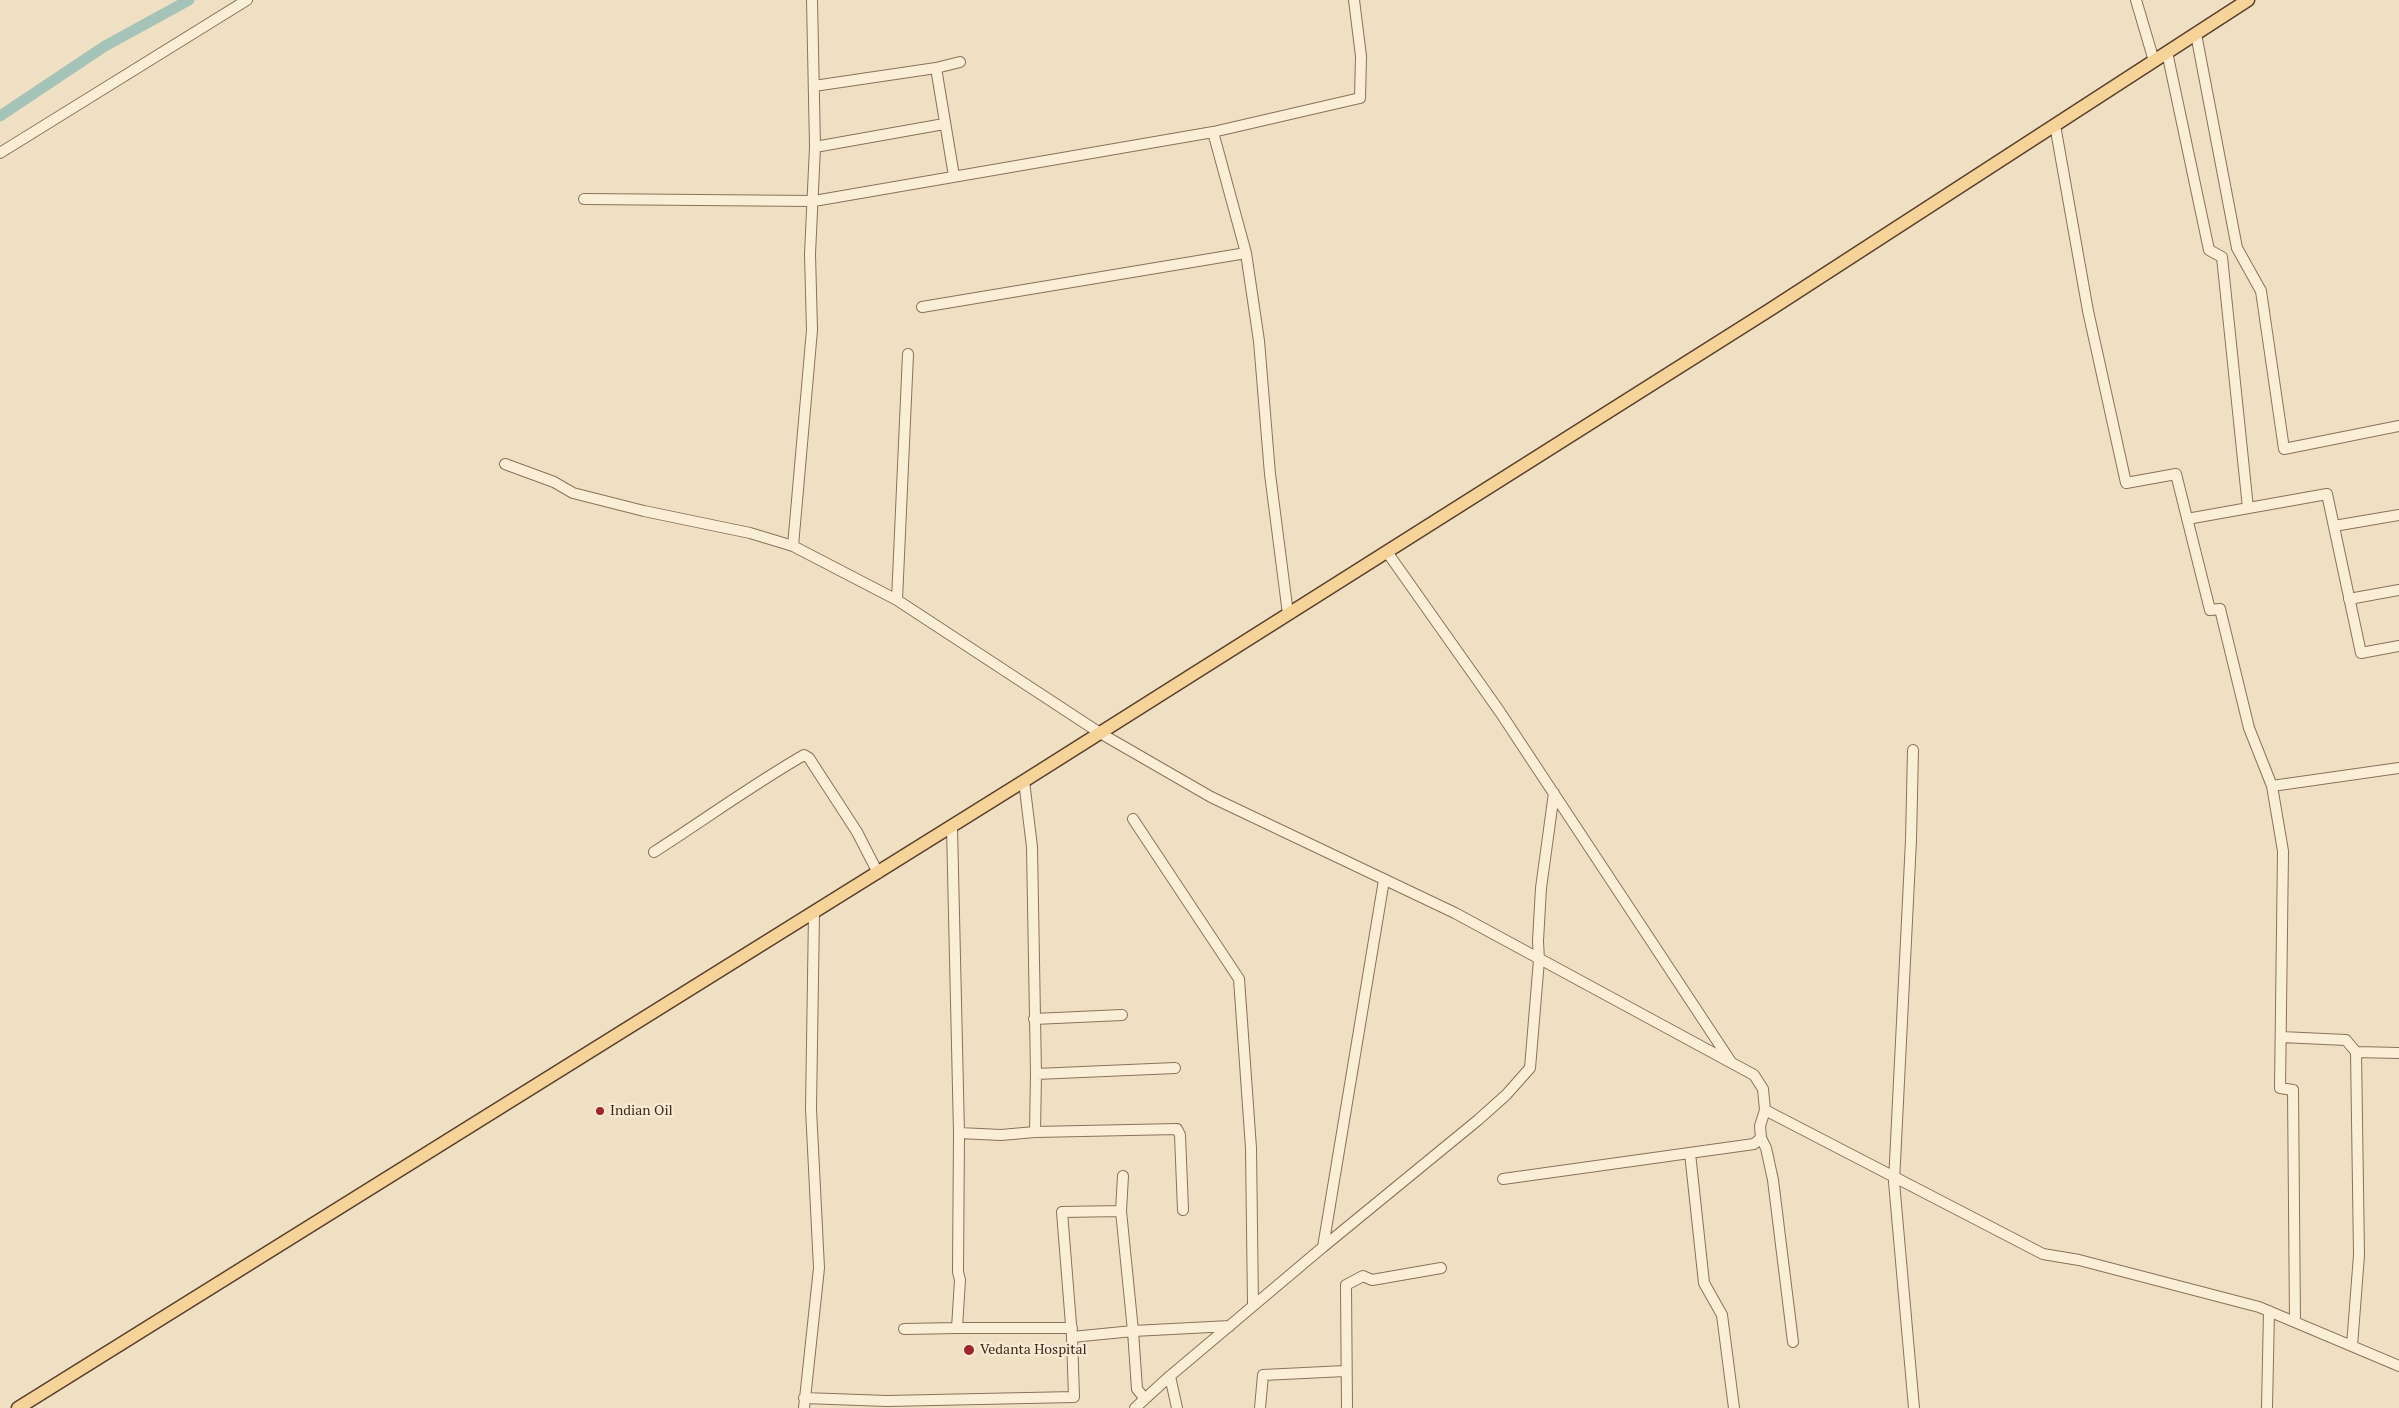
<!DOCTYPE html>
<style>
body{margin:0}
canvas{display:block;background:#f0e0c3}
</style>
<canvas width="2399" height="1408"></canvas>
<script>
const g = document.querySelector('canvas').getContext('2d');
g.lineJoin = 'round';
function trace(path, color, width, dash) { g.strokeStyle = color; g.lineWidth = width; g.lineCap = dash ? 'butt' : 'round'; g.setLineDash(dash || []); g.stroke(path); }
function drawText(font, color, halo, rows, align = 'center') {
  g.font = font + ' "PT Serif",serif'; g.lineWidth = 4.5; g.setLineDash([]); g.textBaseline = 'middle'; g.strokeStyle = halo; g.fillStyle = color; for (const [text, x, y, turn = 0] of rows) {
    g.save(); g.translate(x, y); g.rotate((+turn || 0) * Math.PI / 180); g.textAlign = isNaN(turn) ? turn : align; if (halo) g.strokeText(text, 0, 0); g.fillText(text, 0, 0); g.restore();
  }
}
trace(new Path2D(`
 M0 116 105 46 189 0`), '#a5c3b8', 11);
const minor = new Path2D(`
 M2136 0 2154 61
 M2196 34 2237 248 2261 291 2284 449 2399 426
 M2167 52 2209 250 2222 257 2248 508
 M936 68 960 62
 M814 86 936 68 954 176
 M2055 125 2088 311 2126 483 2176 474 2210 610 2220 609 2249 728 2272 786 2399 768
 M1213 132 1246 253 1259 341 1270 474 1288 614
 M815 147 944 124
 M0 153 247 0
 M584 199 814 201 1213 132 1360 98 1361 56 1354 0
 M922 307 1246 253
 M505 464 554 482 573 493 644 511 750 533 793 546 897 600 1100 733 1211 797 1455 913 1754 1075 1763 1089 1765 1110 1760 1126 1761 1138 1766 1148 1773 1180 1793 1342
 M2187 519 2327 494 2361 653 2399 646
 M2334 526 2399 515
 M793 546 812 330 810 254 815 147 812 0
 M1387 552 1500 712 1731 1062
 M2349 599 2399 590
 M897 600 908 354
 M1913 750 1911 840 1894 1182 1914 1408
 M1024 781 1032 847 1036 1074 1035 1132
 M2272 786 2283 851 2280 1088 2293 1090 2295 1322
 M1133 819 1239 979 1251 1148 1253 1306
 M654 852C704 820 752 785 804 755L809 758 857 832 878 873
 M1384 880 1323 1247 1478 1120 1506 1095 1530 1068 1539 960 1538 941 1541 888 1554 793
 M1034 1019 1122 1015
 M2281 1037 2346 1040 2356 1052 2359 1255 2352 1346
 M2356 1052 2399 1053
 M1036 1074 1175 1068
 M1765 1110 2043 1254 2079 1260 2259 1307 2399 1366
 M959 1133 1001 1135 1035 1132 1177 1129 1180 1135 1183 1210
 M1690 1153 1704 1283 1722 1315 1734 1408
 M1503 1179 1754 1144 1761 1138
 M1121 1211 1123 1176
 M957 1328H1072
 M904 1329 957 1328 960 1280 958 1272 959 1133 952 827
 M1170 1376 1323 1247
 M804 1398 887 1401 1074 1397 1072 1337
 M1145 1399 1137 1389 1133 1331 1072 1337 1062 1212 1121 1211 1133 1331 1230 1326
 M804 1408 819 1268 811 1109 814 913
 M1135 1408 1170 1376 1177 1408
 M1260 1408 1263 1375 1345 1371
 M1347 1408 1346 1285 1363 1276 1372 1280 1441 1268
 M2267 1408 2269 1311`);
const major = new Path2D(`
 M18 1408 1024 781 1771 309 2248 0`);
trace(minor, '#8b7159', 12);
trace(major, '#593f2d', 15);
trace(minor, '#faeed7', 10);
trace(major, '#f5d399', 12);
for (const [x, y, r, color] of [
 [600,1111,5,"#9d262d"],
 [969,1350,6,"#9d262d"]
]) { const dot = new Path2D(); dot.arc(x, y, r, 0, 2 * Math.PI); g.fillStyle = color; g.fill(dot); trace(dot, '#f7ebd3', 2); }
drawText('14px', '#3a2a1e', '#f7ebd3', [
 ["Indian Oil",610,1111],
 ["Vedanta Hospital",980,1350]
], 'left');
</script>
